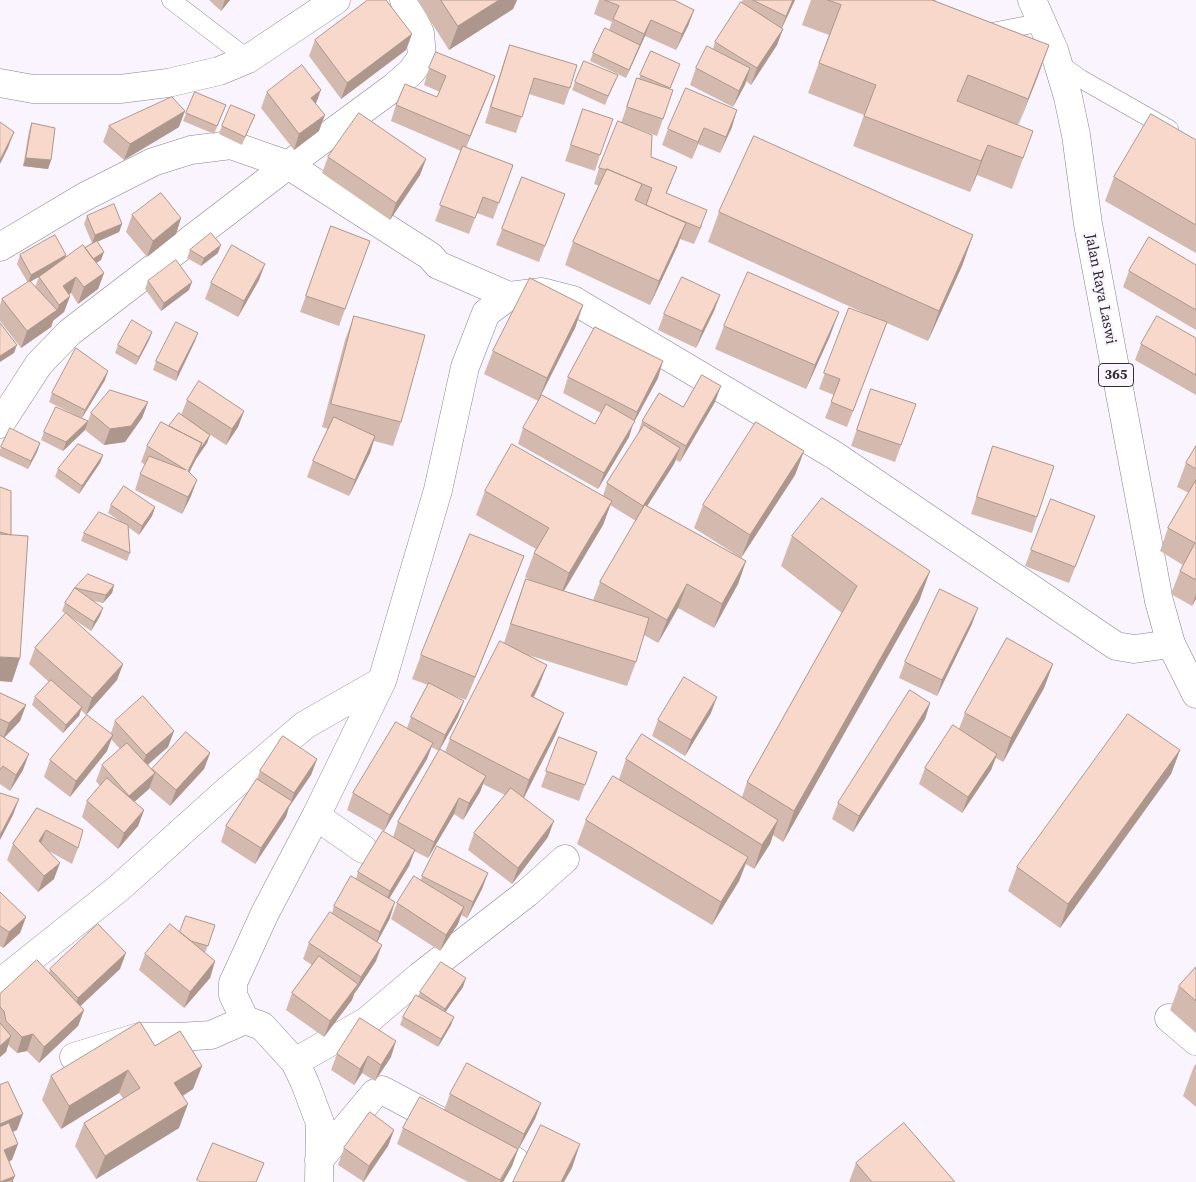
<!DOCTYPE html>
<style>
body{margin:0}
canvas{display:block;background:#f9f4fe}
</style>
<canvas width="1196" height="1182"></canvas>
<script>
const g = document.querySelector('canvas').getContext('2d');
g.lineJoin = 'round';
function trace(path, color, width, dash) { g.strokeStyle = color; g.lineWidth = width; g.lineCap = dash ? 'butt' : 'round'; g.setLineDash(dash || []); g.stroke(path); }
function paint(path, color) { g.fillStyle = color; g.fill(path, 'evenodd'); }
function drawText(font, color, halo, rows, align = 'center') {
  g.font = font + ' "Source Serif 4",serif'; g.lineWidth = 4.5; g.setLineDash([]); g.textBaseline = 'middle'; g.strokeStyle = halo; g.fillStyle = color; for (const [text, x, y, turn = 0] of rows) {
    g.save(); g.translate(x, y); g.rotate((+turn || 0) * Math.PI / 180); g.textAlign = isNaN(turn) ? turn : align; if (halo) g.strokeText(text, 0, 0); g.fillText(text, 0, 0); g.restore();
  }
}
const service = new Path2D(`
 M171 0 248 59
 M985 31 992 32 1043 22
 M1058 63 1081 79 1169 129`);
const minor = new Path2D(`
 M0 247 84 197 153 162 191 150 231 145 288 165 430 256 438 265 509 296 542 292 573 300 834 455 1116 646 1134 649 1171 644
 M0 424 39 364 70 332 288 165 394 87 412 71 422 57 420 33 404 0
 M316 816 363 849
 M0 983 119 888 228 790 305 725 382 681
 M1169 1018 1196 1041
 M74 1057 139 1037H179L211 1035 245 1020
 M295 1062 367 1021 420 976 527 893 565 859
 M319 1160 375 1093 382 1090 515 1161 519 1166 512 1182
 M319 1182 320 1123 305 1083 295 1062 262 1026 245 1020 233 995V983L265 913 316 816 382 681 438 490 465 367 486 313 509 296`);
const secondary = new Path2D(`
 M0 83 33 89H120L168 83 219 71 248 59 336 0`);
const primary = new Path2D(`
 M1032 0 1054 50 1068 97 1076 135 1088 224 1159 601 1171 644 1196 694`);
trace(service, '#8a8391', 19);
trace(minor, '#8a8391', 29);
trace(secondary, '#8a8391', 29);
trace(primary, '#8a8391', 29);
trace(service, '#fff', 18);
trace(minor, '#fff', 28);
trace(secondary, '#fff', 28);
trace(primary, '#fff', 28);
paint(new Path2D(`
 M209 0H230L221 11Z
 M417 0H517L513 9 449 50Z
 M599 0H674L694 10 688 26 676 50 645 36 626 78 590 61 593 53 609 30 612 22 594 14Z
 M743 0H795L782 28 783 29 777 45 751 85 746 81 733 107 690 85 696 68 713 49 715 42Z
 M811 0H936L935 1 1049 45 1018 125 1033 131 1012 189 977 175 970 192 853 146 864 115 808 93 829 35 802 25Z
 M412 34 406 50 341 99 309 56 315 40Z
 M510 45 570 88 564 105 529 94 516 133 485 123 504 61Z
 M651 51 677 72 670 89 673 90 657 136 628 125 651 157 677 167 667 193 702 226 694 244 680 239 677 247 650 305 565 265 573 242 599 186 594 184 599 168 621 123 637 78 639 79Z
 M429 68 489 92 466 147 513 165 493 219 477 213 469 234 435 221 461 151 391 121 396 105 437 97 440 92 424 85Z
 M618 75 605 105 572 90 575 82Z
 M195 92 226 105 214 134 183 121Z
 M267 92 319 131 294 150 261 108Z
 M583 109 600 155 595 171 565 161Z
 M255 115 242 145 219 134 222 126Z
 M32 123 51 160 48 169 23 166 29 131Z
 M109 126 179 127 124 160 103 142Z
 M732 127 720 153 698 144 692 159 662 145 668 129Z
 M1196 140V253L1105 201 1114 177Z
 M328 157 426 159 420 175 390 220 322 173Z
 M522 177 565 194 539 262 496 245Z
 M719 212 973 235 962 266 928 341 887 323 847 427 825 418 834 395 819 389 849 308 875 318 708 242Z
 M132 215 181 218 176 234 147 257 126 232Z
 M87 216 122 224 119 232 97 242 101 260 96 263 104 273 98 289 78 304 71 293 69 294 70 296 64 312 53 320 51 327 21 348 0 321V305L2 299 28 283 17 264 20 255H66L64 258 85 248 92 243 84 224ZM43 275 39 277 35 287 31 281Z
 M331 226 370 241 339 326 300 312Z
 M190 250 218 253 201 266 187 258Z
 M1196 265V330L1123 287 1129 271Z
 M259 280 238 317 205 299 211 283Z
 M148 281 189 290 161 311 145 289Z
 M720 295 714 311 696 348 658 330 664 314Z
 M583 305 575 328 538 401 484 374 493 351Z
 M354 316 401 422 393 446 374 441 370 453 349 496 307 477 313 461 328 429 322 427 345 340Z
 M724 326 830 336 806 389 715 349Z
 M152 332 149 340 136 365 115 353 118 345Z
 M1196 338V395L1135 360 1141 344Z
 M195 341 176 381 153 370 156 361Z
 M568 377 658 378 633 424 629 437 598 489 518 444 523 428 595 424 601 413 563 393Z
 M105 380 82 418 88 421 91 413 148 402 142 418 125 442 104 445 85 430 63 451 41 440 44 432 77 416 49 402 52 393Z
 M871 389 916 404 895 462 851 446Z
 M187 400 244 411 238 427 226 445 209 434 210 435 207 443 196 459 189 472 191 496 182 514 135 490 140 474 145 465 141 462 147 446 181 415Z
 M715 402 680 462 676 460 674 464 647 506 741 558 694 528 703 505 804 451 795 475 741 558 746 561 738 584 714 628 678 608 658 643 644 635 636 662 627 686 528 655 547 665 538 688 534 697 564 713 555 736 524 798 548 837 512 884 468 850 474 833 505 795 483 784 480 792 463 820 454 814 428 858 414 851 409 866 389 899 390 918 377 942 376 961 355 993 354 992 352 1000 324 1037 286 1010 292 993 312 965 303 959 309 943 332 913 334 906 356 879 358 872 393 837 398 822 439 751 431 747 427 759 384 831 347 810 353 793 407 728 411 717 428 685 412 679 421 655 524 556 515 579 466 700 452 695 458 717 440 749 445 752 450 739 504 643 517 603 526 579 533 582 525 577 534 553 536 549 476 515 485 491 603 496 607 483 637 437 642 421 683 407ZM610 505 636 521 600 582 593 600 564 591 603 525Z
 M40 443 37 452 28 469 0 456V450L1 447Z
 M993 446 1037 517 1032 533 971 514Z
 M1196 446V599L1192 606 1171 594 1180 571 1183 565 1160 551 1168 528 1189 493 1177 487 1186 463Z
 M103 455 100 463 79 494 55 477 58 469Z
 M0 487 11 491 12 682 0 681Z
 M111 505 155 507 152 516 139 535 128 527 130 553 127 561 81 541 84 533 120 521 108 513Z
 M1089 532 1069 583 1025 566 1031 550Z
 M792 536 930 571 919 601 783 842 773 835 770 844 754 869 746 864 739 881 712 925 577 844 586 820 619 779 626 759 742 797 747 782 842 613 781 566Z
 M114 585 112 593 103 603 93 601 100 616 91 631 69 616 123 664 117 680 86 715 81 710 79 716 63 733 32 705 35 697 49 682 29 664 35 648 66 614 62 611 65 603 75 588Z
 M972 624 937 696 899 678 905 662Z
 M1053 664 1044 688 1003 762 996 758 991 770 962 813 919 784 925 768 959 729 965 713Z
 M0 693 26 705 20 721 4 738 23 770 10 791 0 784Z
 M930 703 925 719 853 832 832 819 838 803Z
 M711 713 685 756 652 736 658 720Z
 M115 721 174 731 168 747 148 765 152 770 210 753 204 769 170 806 149 788 134 802 144 810 138 826 118 849 82 817 87 801 100 786 96 781 102 765 120 749 111 739 107 751 70 797 44 777 50 760 111 733Z
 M559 737 597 752 579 801 541 787Z
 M1180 750 1171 774 1060 928 1008 891 1017 867Z
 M317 759 311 775 289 807 286 817 255 864 221 842 226 826 256 781 260 771Z
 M37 808 78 848 72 864 47 850 54 879 38 892 7 860 13 844Z
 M488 873 482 889 467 918 461 915 458 924 440 951 391 919 397 903 421 880 422 876Z
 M0 892 26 917 20 933 3 948 0 946Z
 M215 925 205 953 215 961 210 978 184 1008 139 970 145 954 180 932Z
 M1196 967V1033L1170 1010 1179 986Z
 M50 969H120L80 1006 84 1010 78 1026 39 1063 27 1051 17 1053 8 1045 6 1052 0 1057V994L49 973Z
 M463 987 445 1012 451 1025 438 1047 400 1025 403 1017 418 997 420 992Z
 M155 1046 202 1066 193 1089 183 1096 179 1128 96 1179 75 1146 84 1123 123 1098 119 1093 61 1129 42 1100 51 1076Z
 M337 1054 391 1057 375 1081 362 1073 354 1085 331 1070Z
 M1196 1064V1107L1183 1096 1194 1066Z
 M450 1094 541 1103 535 1119 518 1150 512 1166 503 1182H468L397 1144 403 1128 444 1110Z
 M394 1130 388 1146 364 1182 338 1165 344 1148Z
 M856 1163 955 1182H849Z`), '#d4baae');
paint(new Path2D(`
 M225 0H230L221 11Z
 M499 0H517L513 9 449 50 458 26Z
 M793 0H795L780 32 786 16Z
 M694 10 688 26 676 50 682 34Z
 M651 20 645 36 626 78 644 34Z
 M783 29 777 45 751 85 757 68Z
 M412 34 406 50 341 99 347 83Z
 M1049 45 1038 76 1017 129 1028 99Z
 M750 68 745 85 733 107 739 91Z
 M495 76 489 92 464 152 470 136Z
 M321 90 315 106 311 98Z
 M737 110 732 127 720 153 726 137Z
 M185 111 179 127 124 160 130 144Z
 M325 115 319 131 294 150 299 134Z
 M704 128 698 144 692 159 698 142Z
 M14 132 8 148 0 164V160Z
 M988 145 977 175 970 192 981 161Z
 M26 158 51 160 48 169 23 166Z
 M426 159 420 175 390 220 396 203Z
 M181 218 176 234 147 257 153 241Z
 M686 223 677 247 650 305 659 281Z
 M122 224 119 232 92 244 95 235Z
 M973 235 962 266 928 341 939 311Z
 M221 245 218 253 201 266 204 258Z
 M104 252 101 260 88 268 91 260Z
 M66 255 63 263 28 283 31 275Z
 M265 264 259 280 238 317 244 301Z
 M104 273 98 289 78 304 84 287Z
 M76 277 71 293 57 302 63 286Z
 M192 282 189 290 161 311 164 303Z
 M720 295 714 311 696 348 702 331Z
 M70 296 64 312 53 321 59 305Z
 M583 305 575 328 538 401 547 378Z
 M57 310 51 327 21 348 27 331Z
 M839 312 830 336 806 389 815 365Z
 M152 332 149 340 136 365 139 357Z
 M198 333 195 341 176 381 178 372Z
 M17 345 14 353 0 362V356Z
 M663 361 658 378 633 424 629 437 598 489 604 473 633 424 637 412Z
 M108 371 105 380 82 418 85 410Z
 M721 386 715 402 680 462 686 446Z
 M148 402 142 418 125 442 104 445 110 429Z
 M244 411 238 427 226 445 232 429Z
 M88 421 85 430 63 451 66 442Z
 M210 435 207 443 196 459 182 487 188 471 202 443Z
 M375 436 370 453 349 496 355 480Z
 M40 443 37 452 28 469 31 461Z
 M680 448 674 464 637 522 643 506Z
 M804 451 795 475 741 558 750 535Z
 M103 455 100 463 79 494 82 486Z
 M197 480 191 496 182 514 188 497Z
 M612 501 603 525 560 597 569 573Z
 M155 507 152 516 139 535 142 526Z
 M524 556 515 579 466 700 475 677Z
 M746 561 738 584 714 628 722 604Z
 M930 571 919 601 783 842 794 811Z
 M687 584 678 608 658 643 667 620Z
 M114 585 112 593 103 603 106 595Z
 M1196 594V599L1192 606Z
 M103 608 100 616 91 631 94 622Z
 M978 608 972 624 937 696 942 680Z
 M0 657 20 658 12 682 0 681Z
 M123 664 117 680 86 715 92 698Z
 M1053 664 1044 688 1003 762 1011 738Z
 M547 665 538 688 522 719 531 696Z
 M717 697 711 713 685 756 691 740Z
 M464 701 458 717 439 751 445 735Z
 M930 703 925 719 853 832 859 816Z
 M26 705 20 721 3 739 9 723Z
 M82 707 79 716 63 733 66 725Z
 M564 713 555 736 521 803 529 780Z
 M174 731 168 747 140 771 146 755Z
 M113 735 107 751 70 797 76 781Z
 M433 743 427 759 384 831 390 815Z
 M1180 750 1171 774 1060 928 1068 904Z
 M210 753 204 769 170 806 176 790Z
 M29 754 23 770 10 791 16 775Z
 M997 754 991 770 962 813 968 797Z
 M317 759 311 775 289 807 286 817 255 864 261 848 290 804 294 793Z
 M155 773 149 789 123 812 129 796Z
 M486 776 480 792 463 820 469 803Z
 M459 798 454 814 428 858 434 842Z
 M19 799 13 815 0 840V835Z
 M144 810 138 826 118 849 124 833Z
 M778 820 770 844 754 869 762 845Z
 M554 821 548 837 512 884 518 868Z
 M46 830 40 846 39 841Z
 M415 850 409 866 384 907 390 891Z
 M748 857 739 881 712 925 721 902Z
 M60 863 54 879 38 892 44 876Z
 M488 873 482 889 467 918 473 902Z
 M395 902 390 918 374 948 380 932Z
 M464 907 458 924 440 951 446 935Z
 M26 917 20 933 3 948 9 932Z
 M382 945 376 961 355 993 361 977Z
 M126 953 120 969 72 1014 78 998Z
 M215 961 210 978 184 1008 190 992Z
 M466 978 463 987 442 1017 445 1009Z
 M358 984 352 1000 324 1037 330 1021Z
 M84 1010 78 1026 39 1063 44 1047Z
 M454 1017 451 1025 438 1047 441 1039Z
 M33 1034 27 1051 17 1053 22 1037Z
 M11 1036 6 1052 0 1057V1046Z
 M396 1041 391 1057 375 1081 381 1065Z
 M368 1056 362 1073 354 1085 360 1069Z
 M202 1066 193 1089 166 1106 174 1083Z
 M128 1070 119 1093 61 1129 69 1106Z
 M541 1103 535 1119 518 1150 524 1134Z
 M188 1104 179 1128 96 1179 105 1156Z
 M23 1114 17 1130 0 1138V1124Z
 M394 1130 388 1146 363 1182 369 1166Z
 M18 1144 12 1160 0 1166 4 1150Z
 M580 1144 572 1168 564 1182H561Z
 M518 1149 512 1166 503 1182H500Z
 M15 1176 12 1182H1Z`), '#ad978d');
const building = new Path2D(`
 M368 0H386L412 34 347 83 315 40Z
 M441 0H499L458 26Z
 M605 0H674L694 10 682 34 651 20 644 34 613 19 619 6Z
 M753 0H793L786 16Z
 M828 0H932L1049 45 1028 99 968 75 957 101 1033 131 1023 158 988 145 981 161 864 116 876 85 819 63 841 5Z
 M741 2 783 29 757 68 715 42Z
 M605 28 640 45 629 70 593 53Z
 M510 45 577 65 570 88 534 78 522 117 491 107Z
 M707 46 750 68 739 91 696 68Z
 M651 51 680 64 670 88 640 75Z
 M436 52 495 76 470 136 396 105 405 84 437 97 446 76 429 68Z
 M584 61 618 75 608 96 575 82Z
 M302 65 321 90 311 98 325 115 299 134 267 92Z
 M637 78 673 90 663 119 627 107Z
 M686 88 737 110 726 137 704 128 698 142 668 129Z
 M195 92 226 105 217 126 186 113Z
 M172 97 185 111 130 144 109 126Z
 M231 105 255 115 245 137 222 126Z
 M583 109 613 119 600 155 571 145Z
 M359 113 426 159 396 203 328 157Z
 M1151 114 1196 140V225L1114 177Z
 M618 121 652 135 651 157 677 167 666 193 707 210 700 228 671 216 646 205 652 188 607 169V170L599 168Z
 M0 122 14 132 0 160Z
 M32 123 55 128 51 160 26 158Z
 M754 136 973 235 939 311 719 212Z
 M463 146 513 165 499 203 483 197 475 218 440 205Z
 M607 169 642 184 635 200 686 223 659 281 573 242Z
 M522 177 565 194 545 246 502 229Z
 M161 193 181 218 153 241 132 215Z
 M114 204 122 224 95 235 87 216Z
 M331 226 370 241 345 309 306 296Z
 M211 233 221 245 204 258 190 250Z
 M55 235 66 255 31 275 20 255Z
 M1149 237 1196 265V310L1129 271Z
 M97 241 104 252 93 259 85 248Z
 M83 245 104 273 84 287 76 277 63 286 70 296 59 305 39 277Z
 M232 245 265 264 244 301 211 283Z
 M176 260 192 282 164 303 148 281Z
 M748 272 839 312 815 365 724 326Z
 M682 277 720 295 702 331 664 314Z
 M530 278 583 305 547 378 493 351Z
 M30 281 57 310 27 331 2 299Z
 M849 308 887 322 853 411 831 402 840 379 824 373Z
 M354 316 425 335 401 422 331 404Z
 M1157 316 1196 338V375L1141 344Z
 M132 320 152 332 139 357 118 345Z
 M176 322 198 333 178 372 156 361Z
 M0 323 17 345 0 356Z
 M595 327 663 361 637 412 568 377Z
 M76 348 108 371 85 410 52 393Z
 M702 375 721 386 686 446 642 421 659 393 683 407Z
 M199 381 244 411 232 429 187 400Z
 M871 389 916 404 901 445 857 430Z
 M110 390 148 402 131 426 110 429 91 413Z
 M542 395 595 424 606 404 635 421 604 473 523 428Z
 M56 407 88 421 66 442 44 432Z
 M179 413 210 435 199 451 202 443 169 426Z
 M334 417 375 436 355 480 313 461Z
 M161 422 202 443 188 471 197 480 188 497 140 474 149 456 186 470 147 446Z
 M756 422 804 451 750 535 703 505Z
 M644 425 680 448 643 506 607 483Z
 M10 428 40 443 31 461 1 447Z
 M78 444 103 455 82 486 58 469Z
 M512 444 612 501 569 573 534 553 549 528 485 491Z
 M993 446 1054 466 1037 517 977 497Z
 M1196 446V469L1186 463Z
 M1196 480V580L1180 571 1195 543 1168 528Z
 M124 486 155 507 142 526 111 505Z
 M0 487 11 491V535L0 532Z
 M822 498 930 571 794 811 747 782 857 586 792 536Z
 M1051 499 1095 516 1075 567 1031 550Z
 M645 505 746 561 722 604 687 584 667 620 600 582Z
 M99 512 128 525 130 553 84 533Z
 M0 534 28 536 20 658 0 657Z
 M470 534 524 556 475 677 421 655Z
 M88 574 114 585 106 595 75 588Z
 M526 579 649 618 636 662 511 624Z
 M75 588 103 608 94 622 65 603Z
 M940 589 978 608 942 680 905 662Z
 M66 613 123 664 92 698 35 648Z
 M1007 638 1053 664 1011 738 965 713Z
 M500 641 547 665 531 696 564 713 529 780 450 739Z
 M684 677 717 697 691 740 658 720Z
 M51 680 82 707 66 725 35 697Z
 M429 683 464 701 445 735 411 717Z
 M910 690 930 703 859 816 838 803Z
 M0 693 26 705 9 723 0 719Z
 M143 696 174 731 146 755 115 721Z
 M1128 714 1180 750 1068 904 1017 867Z
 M87 715 113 735 76 781 50 760Z
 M396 722 433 743 390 815 353 793Z
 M953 725 997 754 968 797 925 768Z
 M186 732 210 753 176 790 152 769Z
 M642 734 778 820 762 845 626 759Z
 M0 735 29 754 16 775 3 766 0 770Z
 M283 736 317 759 294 793 260 771Z
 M559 737 597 752 585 785 546 771Z
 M127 743 155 773 129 796 102 765Z
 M440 749 486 776 469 803 459 798 434 842 398 822Z
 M613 776 748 857 721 902 586 820Z
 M107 778 144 810 124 833 87 801Z
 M257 779 292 801 261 848 226 826Z
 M511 788 554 821 518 868 474 833Z
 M0 793 19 799 0 835Z
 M37 808 83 830 78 848 46 830 39 841 60 863 44 876 13 844Z
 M383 831 415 850 390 891 358 872Z
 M437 846 488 873 473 902 422 876Z
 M351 876 395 902 380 932 334 906Z
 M414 876 464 907 446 935 397 903Z
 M0 892 26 917 9 932 0 926Z
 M330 912 382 945 361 977 309 943Z
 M186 916 215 925 208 946 191 941 180 932Z
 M98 924 126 953 78 998 50 969Z
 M170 924 215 961 190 992 145 954Z
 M319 956 358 984 330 1021 292 993Z
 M37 960 84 1010 44 1047 33 1034 22 1037 6 1021 4 1011 0 1007V994Z
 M441 962 466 978 445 1009 420 992Z
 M1196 967V1001L1179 986Z
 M416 995 454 1017 441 1039 403 1017Z
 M360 1018 396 1041 381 1065 368 1056 360 1069 337 1054Z
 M140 1022 155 1046 180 1031 202 1066 174 1083 188 1104 105 1156 84 1123 140 1088 128 1070 69 1106 51 1076Z
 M0 1023 11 1036 0 1046Z
 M467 1063 541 1103 524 1134 450 1094Z
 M8 1082 23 1114 0 1124V1085Z
 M420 1097 518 1149 500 1180 403 1128Z
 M370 1112 394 1130 369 1166 344 1148Z
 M9 1123 18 1144 4 1150 15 1176 0 1182V1127Z
 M904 1123 955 1182H872L856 1163Z
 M541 1125 580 1144 561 1182H513Z
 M213 1143 264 1163 256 1182H201L197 1180Z
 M12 1180 13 1182H4Z`);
paint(building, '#f7d8ca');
trace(building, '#ad978d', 1);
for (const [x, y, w] of [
 [1116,375,35]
]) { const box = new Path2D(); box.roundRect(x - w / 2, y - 11.5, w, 23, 4); g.fillStyle = '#f9f4fe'; g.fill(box); trace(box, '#2f2c32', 1); }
drawText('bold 14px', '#2f2c32', null, [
 ["365",1116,375]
]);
drawText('15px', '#2f2c32', '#f9f4fe', [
 ["Jalan Raya Laswi",1100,289,79]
]);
</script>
